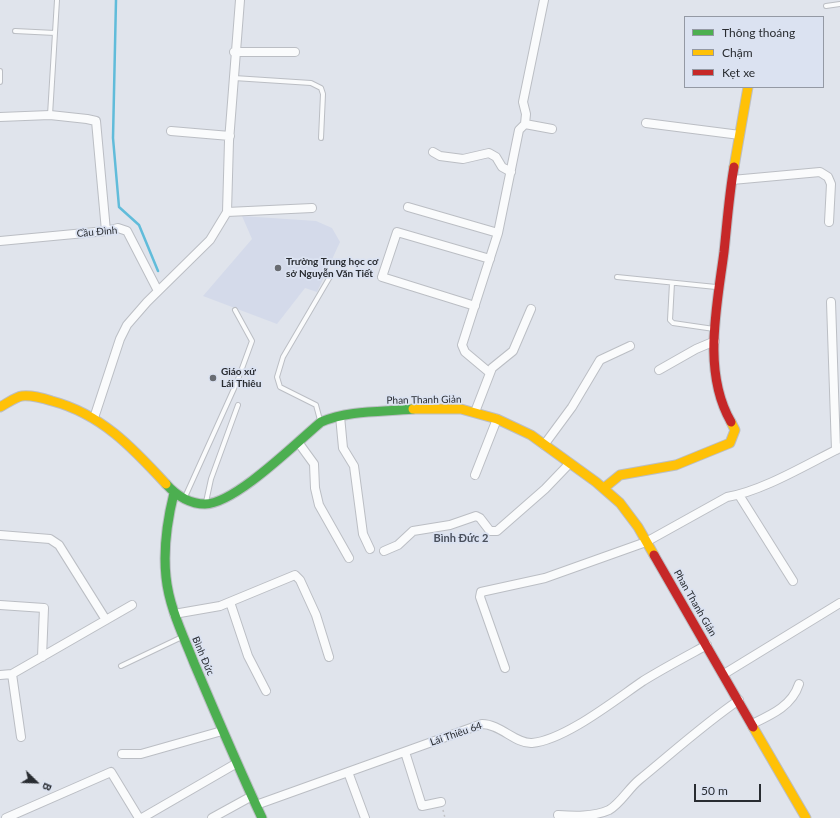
<!DOCTYPE html>
<meta charset="utf-8">
<style>
body{margin:0}
#map{position:relative;width:840px;height:818px;overflow:hidden;background:#e0e4ec;font-family:Lato,sans-serif}
canvas{display:block}
.legend{position:absolute;left:684px;top:16px;width:140px;height:72px;box-sizing:border-box;background:#dbe2f1;border:1px solid #9499a4;margin:0;padding:5px 7px;list-style:none;font-size:12px;color:#292c31}
.legend li{display:flex;align-items:center;gap:8px;height:20px}
.legend b{width:20px;border:1px solid #9499a4}
.north{position:absolute;left:16px;top:762px;width:40px;height:40px;-webkit-text-stroke:3px #dbe2f1;paint-order:stroke;rotate:113deg;font-size:11px;font-weight:700;line-height:16px;text-align:center;color:#292c31}
.north::after{content:'';display:block;margin:auto;width:14px;height:18px;background:#292c31;clip-path:polygon(50% 0,100% 100%,50% 72%,0 100%)}
.scale{position:absolute;left:694px;top:784px;width:67px;height:18px;box-sizing:border-box;border:2px solid #292c31;border-top:0;padding-left:5px;font-size:12px;line-height:14px;white-space:nowrap;color:#292c31;-webkit-text-stroke:3px #dbe2f1;paint-order:stroke}
</style>
<div id="map">
<canvas width="840" height="818"></canvas>
<ul class="legend">
<li><b style="height:5px;background:#4caf50"></b>Thông thoáng</li>
<li><b style="height:5px;background:#ffc107"></b>Chậm</li>
<li><b style="height:5px;background:#c62828"></b>Kẹt xe</li>
</ul>
<div class="north">B</div>
<div class="scale">50 m</div>
</div>
<script>
const g = document.querySelector('canvas').getContext('2d');
g.lineJoin = 'round';
function paint(path, color) { g.fillStyle = color; g.fill(path, 'evenodd'); }
function trace(path, color, width, dash) { g.strokeStyle = color; g.lineWidth = width; g.lineCap = dash ? 'butt' : 'round'; g.setLineDash(dash || []); g.stroke(path); }
function drawText(font, color, halo, rows, align = 'center') {
  g.font = font + ' Lato,sans-serif'; g.lineWidth = 3.5; g.setLineDash([]); g.textBaseline = 'middle'; g.strokeStyle = halo; g.fillStyle = color; for (const [text, x, y, turn = 0] of rows) {
    g.save(); g.translate(x, y); g.rotate((+turn || 0) * Math.PI / 180); g.textAlign = isNaN(turn) ? turn : align; if (halo) g.strokeText(text, 0, 0); g.fillText(text, 0, 0); g.restore();
  }
}
paint(new Path2D(`
 M242 216 316 221 332 228 340 242 317 292 305 288 277 324 203 296 252 239Z`), '#d4daea');
trace(new Path2D(`
 M116 0 113 138 119 207 139 225 158 271`), '#61bcda', 2.5);
const lane = new Path2D(`
 M826 6 840 4
 M15 31 55 33
 M0 71V82
 M234 78 311 83 321 88 323 94 321 138
 M50 115 57 0
 M617 277 716 287
 M672 283 670 320 673 323 714 329
 M320 420 316 405 280 387 277 377 283 357 331 275
 M185 497 237 382 252 341 235 310
 M206 502 211 479 238 405
 M121 666 182 637`);
const street = new Path2D(`
 M234 52H295
 M0 117 50 115 87 119 96 121 106 231
 M646 123 740 135
 M525 124 526 114 523 102 544 0
 M171 131 230 136
 M433 152 440 156 463 159 489 153 496 157 502 167 511 172
 M732 180 820 172 828 177 831 184 829 222
 M408 207 498 233
 M227 212 312 208
 M0 241 106 231 118 228 127 231 158 291
 M831 302 836 450
 M475 306 382 277 397 232 490 259
 M659 370 696 349 715 341
 M490 373 465 352 462 345 498 233 519 130 525 124 552 129
 M475 412 492 368 513 351 531 309
 M340 416 343 448 354 466 363 534 370 549
 M94 418 120 339 127 325 147 302 210 240 227 212 229 141 240 0
 M298 442 314 464 315 488 319 505 349 558
 M544 445 572 407 600 360 630 346
 M475 475 497 419
 M739 495 793 581
 M0 535 50 539 59 545 106 620
 M384 551 398 545 413 531 450 525 476 516 480 518 490 531H497L545 489 569 464
 M230 602 248 656 266 691
 M0 605 44 608 42 657
 M174 614 220 606 295 575 300 580 316 615 329 657
 M505 668 480 597 481 592 545 578 646 542 727 497C763 491 807 464 840 448
 M12 674 21 737
 M724 674 840 603
 M0 675 12 674 132 605
 M752 724C771 715 792 706 799 684
 M405 752 422 806 441 802
 M122 754H141L222 731
 M348 772 365 818
 M256 805 482 724C500 724 516 744 532 743 565 740 615 700 643 681 664 668 685 657 707 645
 M558 815C574 816 593 817 609 810 620 804 629 788 639 780 672 753 704 724 739 700
 M6 818 111 772 139 818
 M142 818 237 763
 M212 818 252 796`);
const fast = new Path2D(`
 M166 484C176 495 190 504 205 504 235 504 297 442 321 422 349 410 383 412 413 409
 M174 493C167 521 163 548 166 577 169 607 183 635 194 663 216 715 238 767 262 818`);
const slow = new Path2D(`
 M734 167 748 87
 M0 407C6 404 15 397 22 396 32 395 42 398 52 401 101 414 132 447 166 484
 M413 409H461L497 419 531 435 596 482 620 503 638 527 654 555
 M604 488 620 475 676 465 730 443 735 430 731 422
 M753 727 806 818`);
const jam = new Path2D(`
 M731 422C702 372 717 306 724 252 727 224 729 195 734 167
 M654 555 753 727`);
trace(lane, '#bbbec4', 6);
trace(street, '#bbbec4', 10);
trace(fast, '#bbbec4', 11);
trace(slow, '#bbbec4', 11);
trace(jam, '#bbbec4', 11);
trace(new Path2D(`
 M443 810 445 818`), '#c2c3c6', 1.5, [2, 3]);
trace(lane, '#fafbfc', 4);
trace(street, '#fafbfc', 8);
trace(fast, '#4caf50', 9);
trace(slow, '#ffc107', 9);
trace(jam, '#c62828', 9);
for (const [x, y, r, color] of [
 [278,268,4,"#696c72"],
 [213,378,4,"#696c72"]
]) { const dot = new Path2D(); dot.arc(x, y, r, 0, 2 * Math.PI); g.fillStyle = color; g.fill(dot); trace(dot, '#dbe2f1', 1.5); }
drawText('10px', '#292c31', '#dbe2f1', [
 ["Cầu Đình",97,232,-5],
 ["Phan Thanh Giản",424,400,-1],
 ["Phan Thanh Giản",695,603,60],
 ["Bình Đức",203,656,67],
 ["Lái Thiêu 64",456,734,-19]
]);
drawText('bold 10px', '#292c31', '#dbe2f1', [
 ["Trường Trung học cơ",286,262],
 ["sở Nguyễn Văn Tiết",286,274],
 ["Giáo xứ",221,372],
 ["Lái Thiêu",221,384]
], 'left');
drawText('bold 11px', '#494f5b', '#dbe2f1', [
 ["Bình Đức 2",461,538]
]);
</script>
